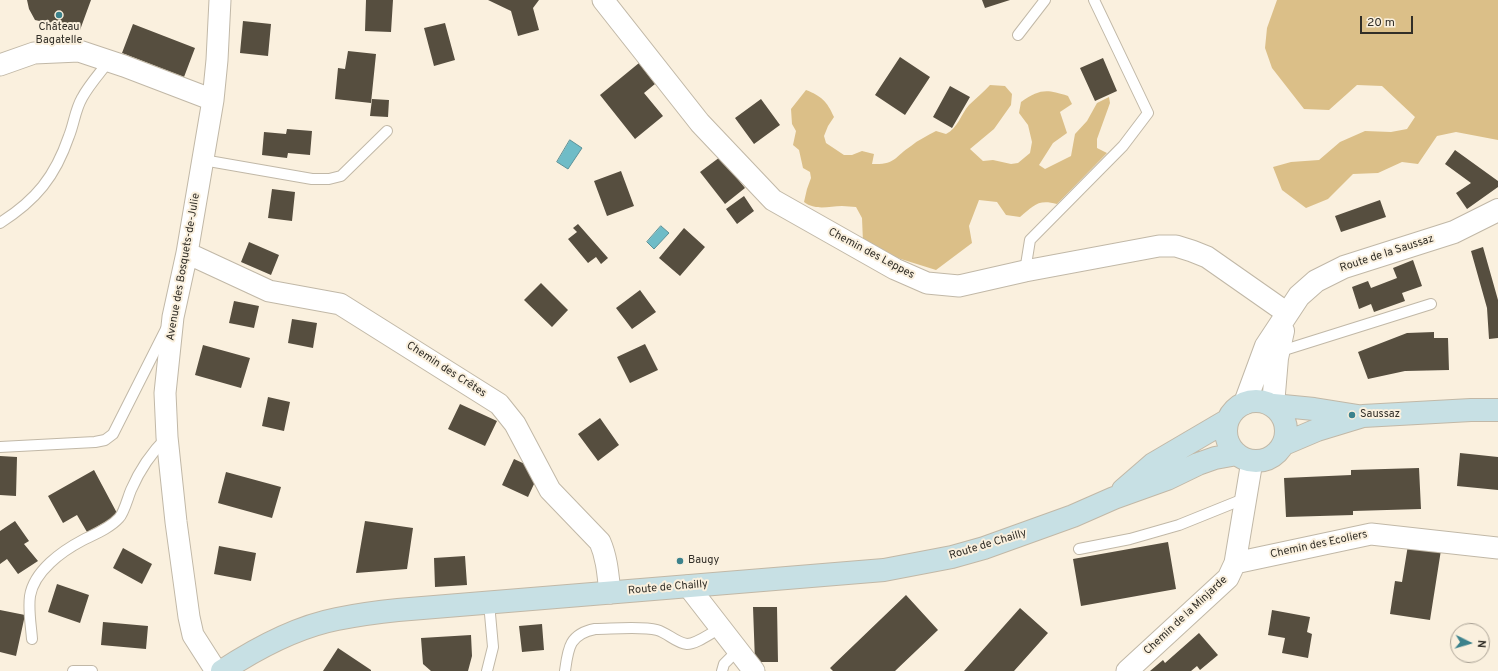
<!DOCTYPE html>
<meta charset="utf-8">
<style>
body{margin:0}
#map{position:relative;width:1498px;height:671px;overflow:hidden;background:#faf0de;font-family:Overpass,sans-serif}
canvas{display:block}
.north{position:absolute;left:1450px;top:623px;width:40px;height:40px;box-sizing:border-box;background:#faf0de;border:1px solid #aaa295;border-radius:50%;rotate:95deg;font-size:11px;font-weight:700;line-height:16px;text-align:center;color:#312e27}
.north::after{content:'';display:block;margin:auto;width:14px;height:18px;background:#3c828c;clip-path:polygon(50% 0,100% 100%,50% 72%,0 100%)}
.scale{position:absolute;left:1360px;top:16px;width:53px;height:18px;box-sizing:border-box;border:2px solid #312e27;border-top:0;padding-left:5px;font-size:12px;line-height:14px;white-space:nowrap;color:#312e27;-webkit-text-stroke:3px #faf0de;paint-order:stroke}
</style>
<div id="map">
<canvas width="1498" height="671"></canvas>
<div class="north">N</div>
<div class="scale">20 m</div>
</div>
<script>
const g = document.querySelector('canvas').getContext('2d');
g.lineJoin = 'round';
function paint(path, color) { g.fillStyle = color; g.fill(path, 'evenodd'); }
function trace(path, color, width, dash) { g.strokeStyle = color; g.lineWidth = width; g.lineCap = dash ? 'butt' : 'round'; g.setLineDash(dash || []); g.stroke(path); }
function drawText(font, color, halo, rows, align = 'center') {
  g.font = font + ' Overpass,sans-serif'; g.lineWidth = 4; g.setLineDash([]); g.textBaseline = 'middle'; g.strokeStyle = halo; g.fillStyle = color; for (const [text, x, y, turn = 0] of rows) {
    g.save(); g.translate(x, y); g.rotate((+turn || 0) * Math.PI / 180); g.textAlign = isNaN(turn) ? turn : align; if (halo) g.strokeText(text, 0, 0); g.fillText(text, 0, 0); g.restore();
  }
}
paint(new Path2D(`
 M1277 0H1498V140L1456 132 1437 136 1418 164 1402 162 1378 173 1353 174 1328 199 1306 208 1282 190 1273 167 1291 162 1319 160 1340 142 1365 131 1391 132 1407 129 1415 117 1382 86 1357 85 1329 110 1304 109 1272 68 1265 48 1267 28Z
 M990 85 1005 86 1012 94 1011 105 994 129 970 149 983 161 993 160 1011 164 1018 163 1030 153 1032 142 1028 125 1019 113 1021 102C1040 89 1046 89 1068 96L1072 104 1060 112 1067 133 1053 143 1039 165 1045 169 1071 156 1075 134 1087 121 1097 103 1109 97 1110 103 1097 139V148L1107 153 1057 204C1037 199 1034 206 1020 217L1006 215 997 202 979 200 969 226 972 243 936 270 872 250 863 242 862 218 856 207C851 207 847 206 842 206 829 206 816 211 804 202L807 189 811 178 810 172 803 168 799 150 793 145 796 131 792 124 791 109 806 90C821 96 827 101 834 117L828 126 824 136 826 143 844 155H852L862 151 874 154 872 164C896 165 894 157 911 146 918 140 927 136 936 131L946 134C958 128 961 114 969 105 976 98 984 92 990 85Z`), '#dbbf88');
const water = new Path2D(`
 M570 140 582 148 568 169 557 162Z
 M661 226 669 233 654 249 647 242Z`);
paint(water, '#6fbcc7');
trace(water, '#5c9197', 1);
paint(new Path2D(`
 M27 0H91L80 30 35 20 29 9Z
 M366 0H393L391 32 365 31Z
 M488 0H539L533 8 539 30 518 36 511 11Z
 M982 0H1010L985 8Z
 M243 21 271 24 268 56 240 53Z
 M445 23 455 60 434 66 424 28Z
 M133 24 195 48 184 77 122 53Z
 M348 51 376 54 371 103 335 99 338 68 345 69Z
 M900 57 930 77 905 115 875 95Z
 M1103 58 1117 91 1095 101 1080 68Z
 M639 63 655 84 644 93 663 116 635 139 600 95Z
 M950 86 970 97 952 128 933 117Z
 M372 99 389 100 388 117 370 116Z
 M761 99 780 125 754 144 735 118Z
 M287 129 312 131 310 155 288 153 287 158 262 155 264 132 286 134Z
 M1455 150 1498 181V187L1467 209 1456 193 1471 183 1445 164Z
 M720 157 745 188 725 204 700 172Z
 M621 171 634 206 607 216 594 181Z
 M272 189 295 192 292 221 268 218Z
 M744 196 754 211 737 224 726 209Z
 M1380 200 1386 217 1341 232 1335 216Z
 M578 224 608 258 601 264 596 257 588 263 568 239 577 232 573 228Z
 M684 228 705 247 680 276 659 258Z
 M249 242 279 255 271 275 241 262Z
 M1483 247 1498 300V338L1489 339 1487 308 1471 251Z
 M1413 260 1422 286 1402 293 1405 301 1374 312 1371 304 1359 309 1352 287 1368 281 1371 288 1397 278 1393 268Z
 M541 283 568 310 552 327 524 300Z
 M640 290 656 312 632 329 616 308Z
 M234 301 259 306 254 328 229 323Z
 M292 319 317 323 313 348 288 343Z
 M1434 332V338H1448L1449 370 1405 371 1368 379 1358 352 1407 333Z
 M645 344 658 370 630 383 617 357Z
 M203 345 250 358 241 388 195 375Z
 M268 397 290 402 284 431 262 426Z
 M460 404 497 421 485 446 448 429Z
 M600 418 619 445 598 461 578 434Z
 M1460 453 1498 457V490L1457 486Z
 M0 456 17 457 16 496 0 495Z
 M514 459 540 471 528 497 502 485Z
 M1419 468 1421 509 1353 511V515L1286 517 1284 478 1351 475V470Z
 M94 470 118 515 87 532 77 515 63 523 48 496Z
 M226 472 281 487 272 518 218 503Z
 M15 521 29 541 24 544 38 561 18 574 7 559 0 564V531Z
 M365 521 413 528 407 569 356 573Z
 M1168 542 1176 589 1081 606 1073 559Z
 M1408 545 1441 550 1430 620 1390 614 1395 581 1402 582Z
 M219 546 256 553 251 581 214 574Z
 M123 548 152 564 142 584 113 568Z
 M465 556 467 585 435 587 434 558Z
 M57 584 89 595 80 623 48 612Z
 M906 595 938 630 895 671H833L830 668Z
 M753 607H777L778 662H755Z
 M1020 608 1048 633 1014 671H964Z
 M0 610 25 615 16 656 0 652Z
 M1272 610 1310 617 1307 632 1312 634 1308 658 1282 653 1285 638 1268 635Z
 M103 622 148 626 146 649 101 645Z
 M542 624 544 650 522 652 519 626Z
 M1199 633 1218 655 1200 670 1197 666 1191 671H1150L1163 660 1165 663Z
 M471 635 472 656 468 671H431L423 664 421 638Z
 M338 648 371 670V671H323Z`), '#564e3f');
const service = new Path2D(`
 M1018 35 1045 0
 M203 160 312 179H329L341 176 387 131
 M0 223C36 200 55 177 69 136 74 124 75 110 82 98 89 85 100 73 109 61
 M1025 271 1030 240 1123 146 1148 113 1094 0
 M1278 352 1431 304
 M0 447 95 442 105 440 113 434 166 329
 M1079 549 1130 539 1179 525 1246 498
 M32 639C31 625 28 610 30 596 34 571 62 551 83 540 95 534 110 528 119 518 124 513 128 497 131 490 140 469 151 453 167 437
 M73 671H92
 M487 671 493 647 489 603
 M565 671C568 649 569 634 595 629 611 629 642 626 657 630 668 633 676 643 687 644 697 644 712 632 721 628
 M722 671 724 664 738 650`);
const minor = new Path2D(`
 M603 0 700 123 773 200 895 269 927 283 959 286 1025 271 1159 246H1176L1192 251 1207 257 1287 313
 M0 65 34 53 79 51 124 66 213 100
 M187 253 269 291 340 304 499 404 515 424 550 490 600 542C607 558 608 575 610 593
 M1235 563 1371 534 1498 548
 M688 586 754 671
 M216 671 193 635 189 617 176 522 167 437 165 393 173 317 187 253 213 100 217 60 220 0
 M1127 671 1228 578 1235 563 1252 461`);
const tertiary = new Path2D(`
 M1245 403 1266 346 1299 296 1316 281 1344 267 1454 232 1498 210
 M1273 405 1277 358 1283 331`);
const secondary = new Path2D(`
 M1226 431a30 30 0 1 1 60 0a30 30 0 1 1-60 0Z
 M1273 405 1314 409 1358 416
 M1284 444 1317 430 1363 416 1471 410H1498
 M1123 490 1153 464 1228 420
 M222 671C257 648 296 627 337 619 357 615 378 612 398 610L884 570 952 557 984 548 1073 516 1114 498 1167 479 1198 464 1215 458 1237 454`);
trace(service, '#c1b8a7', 12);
trace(minor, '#c1b8a7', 23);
trace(tertiary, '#c1b8a7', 24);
trace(secondary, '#c1b8a7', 24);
trace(service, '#fff', 10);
trace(minor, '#fff', 21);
trace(tertiary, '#fff', 22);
trace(secondary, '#c7e0e4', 22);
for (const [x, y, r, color] of [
 [59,15,4,"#3c828c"],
 [1352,415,4,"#3c828c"],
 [680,561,4,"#3c828c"]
]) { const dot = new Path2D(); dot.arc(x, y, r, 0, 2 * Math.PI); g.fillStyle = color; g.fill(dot); trace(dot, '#faf0de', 1.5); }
drawText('11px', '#312e27', '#faf0de', [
 ["Château",59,28,"center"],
 ["Bagatelle",59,41,"center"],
 ["Saussaz",1360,415],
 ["Baugy",688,561]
], 'left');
drawText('11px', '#312e27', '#faf0de', [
 ["Chemin des Leppes",871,254,28],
 ["Route de la Saussaz",1387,254,-18],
 ["Avenue des Bosquets-de-Julie",184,267,-80],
 ["Chemin des Crêtes",446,370,33],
 ["Route de Chailly",988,545,-17],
 ["Chemin des Ecoliers",1319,545,-12],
 ["Route de Chailly",668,588,-5],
 ["Chemin de la Minjarde",1186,616,-43]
]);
</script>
